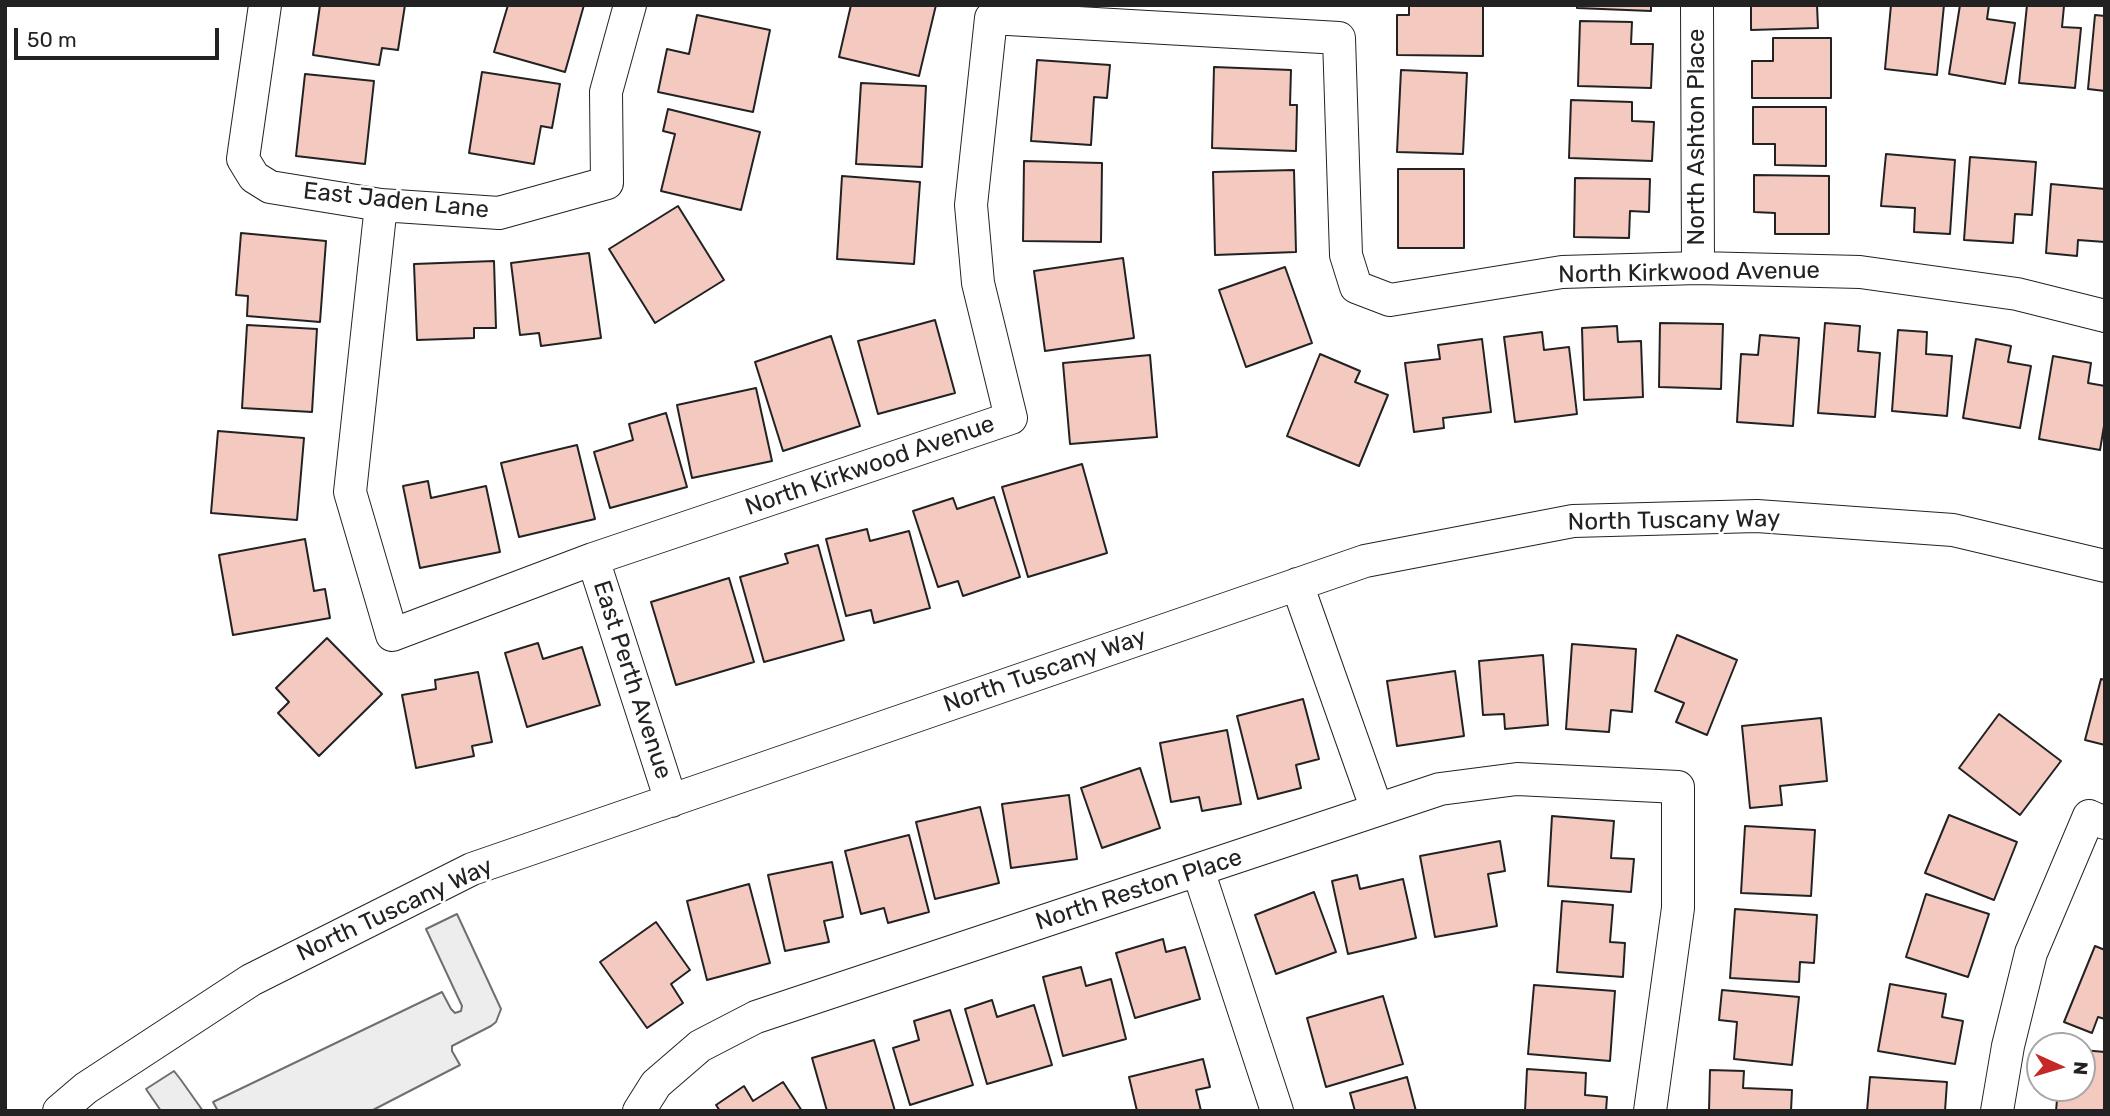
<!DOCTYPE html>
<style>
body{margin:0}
#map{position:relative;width:2110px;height:1116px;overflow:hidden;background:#fff;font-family:Rubik,sans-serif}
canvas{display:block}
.frame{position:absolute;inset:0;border:7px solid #222;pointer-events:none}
.north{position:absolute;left:2026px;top:1032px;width:70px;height:70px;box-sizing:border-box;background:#fff;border:2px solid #a7a7a7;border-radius:50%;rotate:94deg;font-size:19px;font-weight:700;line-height:28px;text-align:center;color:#222}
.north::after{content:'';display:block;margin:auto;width:24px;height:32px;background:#c62828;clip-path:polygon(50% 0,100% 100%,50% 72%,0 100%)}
.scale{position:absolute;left:14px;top:28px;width:205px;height:32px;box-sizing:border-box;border:4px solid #222;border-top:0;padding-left:9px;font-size:21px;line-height:24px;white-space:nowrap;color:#222;-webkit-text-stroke:5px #fff;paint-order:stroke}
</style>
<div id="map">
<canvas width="2110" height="1116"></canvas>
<div class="frame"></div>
<div class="north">N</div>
<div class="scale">50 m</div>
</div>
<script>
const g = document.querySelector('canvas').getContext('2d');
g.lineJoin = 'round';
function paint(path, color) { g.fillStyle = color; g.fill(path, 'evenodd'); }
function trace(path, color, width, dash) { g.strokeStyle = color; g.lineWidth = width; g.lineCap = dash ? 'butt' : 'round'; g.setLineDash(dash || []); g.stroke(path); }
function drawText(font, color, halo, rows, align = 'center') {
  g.font = font + ' Rubik,sans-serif'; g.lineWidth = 5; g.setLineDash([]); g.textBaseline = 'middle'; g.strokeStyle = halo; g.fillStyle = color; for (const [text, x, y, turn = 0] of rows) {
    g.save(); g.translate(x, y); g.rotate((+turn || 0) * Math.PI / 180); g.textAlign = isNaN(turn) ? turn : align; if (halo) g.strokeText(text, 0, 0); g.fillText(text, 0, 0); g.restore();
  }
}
const parking = new Path2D(`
 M457 914 501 1009 496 1022 491 1026 452 1046V1051L460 1065 371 1111H218L213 1102 442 992 451 1009 455 1013 461 1011 462 1006 426 929Z
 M174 1071 181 1080 203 1111H161L146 1089Z`);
paint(parking, '#ededed');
trace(parking, '#6f6f6f', 2);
const building = new Path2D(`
 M320 5H405L398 50 382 48 379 65 313 55Z
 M508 5H584L565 72 494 52Z
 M851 5H936L919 76 839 57Z
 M1409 5H1483V56L1397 55V15H1409Z
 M1577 5H1651V11L1577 8Z
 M1751 5H1817L1818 28 1751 30Z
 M1891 5H1944L1937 75 1885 69Z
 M1960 5H1989L1987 19 2015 23 2005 84 1949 74Z
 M2027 5 2064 6 2062 27 2081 28 2075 88 2019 83Z
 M697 15 770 30 753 112 658 92 667 49 689 54Z
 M2095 15 2105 16V91L2088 89Z
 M1580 21 1632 22 1631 44H1653L1651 88 1578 86Z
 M1773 38H1831V98H1752V61H1773Z
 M1037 60 1110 65 1107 98 1094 97 1091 145 1031 141Z
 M1214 67 1291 70 1290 105H1297L1296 151 1212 148Z
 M1401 70 1467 73 1463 154 1397 152Z
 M482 72 560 84 552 128 541 126 534 164 469 153Z
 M305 74 374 81 365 164 296 156Z
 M861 83 926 86 922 167 856 164Z
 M1571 100 1632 102V121L1654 122 1652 161 1569 158Z
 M1753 107H1826V166L1775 165V144H1753Z
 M668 109 760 132 741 210 661 191 675 134 663 131Z
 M1886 154 1955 160 1950 234 1914 232 1915 208 1881 206Z
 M1970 157 2036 162 2032 215 2015 214 2013 243 1964 240Z
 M1024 161 1102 163 1101 242 1023 241Z
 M1398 169H1464V248H1398Z
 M1294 170 1296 252 1215 255 1213 172Z
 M1754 175 1829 176V234H1775V213L1754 212Z
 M842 176 920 182 914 264 837 259Z
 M1575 178 1650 179 1649 212 1630 211 1629 238 1574 237Z
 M2051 184 2105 189V242L2078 240 2077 256 2046 253Z
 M678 206 724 280 655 323 609 249Z
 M241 233 326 241 320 322 247 316 248 296 236 295Z
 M589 253 601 338 541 346 539 333 520 335 511 263Z
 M1123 258 1134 338 1045 351 1034 271Z
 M494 261 496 328H474V338L417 340 414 264Z
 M1285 267 1312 343 1246 367 1219 290Z
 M935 320 955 393 878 414 858 341Z
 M1660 323 1723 324 1721 389 1659 387Z
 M1825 323 1860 326 1858 351 1880 353 1875 417 1818 413Z
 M247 325 317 329 312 412 242 408Z
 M1617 326 1618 342 1641 341 1643 397 1584 400 1582 328Z
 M1898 330 1927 332 1926 354 1952 356 1947 416 1892 411Z
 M1542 332 1544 350 1569 347 1577 414 1515 422 1504 337Z
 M1760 335 1799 338 1793 426 1737 422 1741 354 1758 355Z
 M831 336 860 426 783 451 755 362Z
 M1482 339 1491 412 1443 418 1444 428 1414 432 1405 363 1440 359 1438 345Z
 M1976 339 2011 346 2008 362 2031 366 2020 428 1963 418Z
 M1320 354 1360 371 1355 382 1388 395 1359 466 1287 436Z
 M1150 355 1157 437 1070 444 1063 363Z
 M2053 356 2091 363 2088 383 2105 386V420L2100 450 2039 439Z
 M756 388 772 461 692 478 677 405Z
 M666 413 687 487 610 508 594 452 633 440 629 424Z
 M218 431 304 438 297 520 211 513Z
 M577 445 595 519 519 537 501 463Z
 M1082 464 1107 553 1028 577 1002 487Z
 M428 481 431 498 486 486 500 552 420 568 403 486Z
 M994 497 1020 577 963 596 958 581 938 587 913 511 953 498 957 509Z
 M867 529 870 541 909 531 930 608 874 623 871 610 846 616 826 539Z
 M305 539 314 591 325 589 330 618 233 635 219 555Z
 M818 545 844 640 764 662 740 577 788 563 785 554Z
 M729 578 754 662 676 685 651 602Z
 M1677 635 1737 660 1707 735 1676 722 1684 703 1655 691Z
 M327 638 382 694 319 756 278 713 289 702 276 688Z
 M538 643 543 659 582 647 600 705 527 727 505 653Z
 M1572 644 1636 649 1632 712 1611 710 1609 732 1566 729Z
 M1543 655 1548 725 1505 729 1504 714 1483 715 1479 661Z
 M1455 671 1464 736 1397 746 1387 681Z
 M478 672 492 742 472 746 474 756 416 768 402 695 436 689 435 680Z
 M2101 679 2105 680V745L2085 740Z
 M1303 699 1319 759 1296 765 1301 788 1258 799 1237 716Z
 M1999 714 2061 761 2020 815 1959 768Z
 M1821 718 1827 781 1780 786 1782 805 1750 808 1742 726Z
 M1227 730 1241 804 1202 811 1199 797 1171 802 1160 743Z
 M1140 768 1160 828 1102 848 1081 788Z
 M1069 795 1077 859 1011 868 1002 804Z
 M980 807 999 883 935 899 916 822Z
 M1949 815 2017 842 1994 900 1925 873Z
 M1552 816 1614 821 1611 858 1634 859 1631 892 1548 886Z
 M1745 826 1815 830 1811 896 1741 893Z
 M909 835 929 912 888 923 884 908 861 914 845 851Z
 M1500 841 1505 871 1488 874 1497 926 1435 937 1420 856Z
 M832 862 843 917 824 921 829 942 785 951 768 875Z
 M1357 875 1360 889 1403 879 1416 938 1348 954 1332 881Z
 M749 884 770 963 707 980 687 901Z
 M1314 892 1336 952 1276 974 1255 915Z
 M1926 894 1989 914 1968 977 1906 957Z
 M1562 901 1613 905 1610 942 1625 943 1623 977 1557 972Z
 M1735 909 1817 915 1814 963 1800 962 1799 982 1730 978Z
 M656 922 690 970 671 984 683 1003 647 1028 600 962Z
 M1163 939 1166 952 1185 947 1200 999 1135 1018 1116 953Z
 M2095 946 2105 950V1019L2098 1017 2092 1033 2064 1022Z
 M1081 967 1086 986 1111 979 1126 1039 1063 1056 1043 977Z
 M1890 984 1946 994 1942 1017 1963 1021 1955 1064 1878 1051Z
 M1534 985 1615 991 1610 1061 1528 1054Z
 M1722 990 1799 997 1792 1065 1734 1059 1737 1022 1719 1020Z
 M1383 996 1403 1064 1326 1087 1307 1018Z
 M992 1000 997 1017 1034 1005 1052 1065 987 1084 965 1009Z
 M950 1010 973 1085 910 1105 893 1048 919 1040 914 1021Z
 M874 1040 895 1111H827L812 1058Z
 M2082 1050 2105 1052V1111H2056L2058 1088H2082Z
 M1203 1059 1210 1087 1196 1090 1201 1111H1137L1129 1077Z
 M1527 1069 1586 1073 1585 1095 1607 1097 1606 1111H1525Z
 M1710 1070 1744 1071 1743 1088 1792 1090 1791 1111H1709Z
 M1407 1077 1416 1111H1355L1350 1093Z
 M1870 1077 1947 1082 1945 1111H1867Z
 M783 1082 802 1111H720L716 1105 744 1086 753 1101Z`);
paint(building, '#f3c9c0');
trace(building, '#222', 2);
const minor = new Path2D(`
 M265 5 243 159 254 177 270 187 381 205 499 213 607 183 606 92 630 5
 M1697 5 1698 268
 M381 205 350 492 392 635 593 559 1011 418 978 283 971 205 991 18 1339 38 1346 255 1356 287 1390 300 1562 272 1698 268 1860 272 2017 294 2105 316
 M593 559 671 801
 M1297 584 1377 810
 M1198 870 1277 1111
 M59 1111 86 1088 251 980 472 869 1365 561 1573 521 1757 516 1953 530 2105 566
 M639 1111 656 1084 700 1046 756 1017 1440 789 1517 779 1678 787V908L1650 1111
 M1997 1111 2008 1046 2031 953 2089 816 2105 823`);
trace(minor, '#222', 34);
trace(minor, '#fff', 32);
drawText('24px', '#222', '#fff', [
 ["North Ashton Place",1697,137,-90],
 ["East Jaden Lane",396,201,6],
 ["North Kirkwood Avenue",1689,273,-1],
 ["North Kirkwood Avenue",870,466,-19],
 ["North Tuscany Way",1674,521,-1],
 ["North Tuscany Way",1045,671,-19],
 ["East Perth Avenue",632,680,72],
 ["North Reston Place",1139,890,-18],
 ["North Tuscany Way",395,910,-25]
]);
</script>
